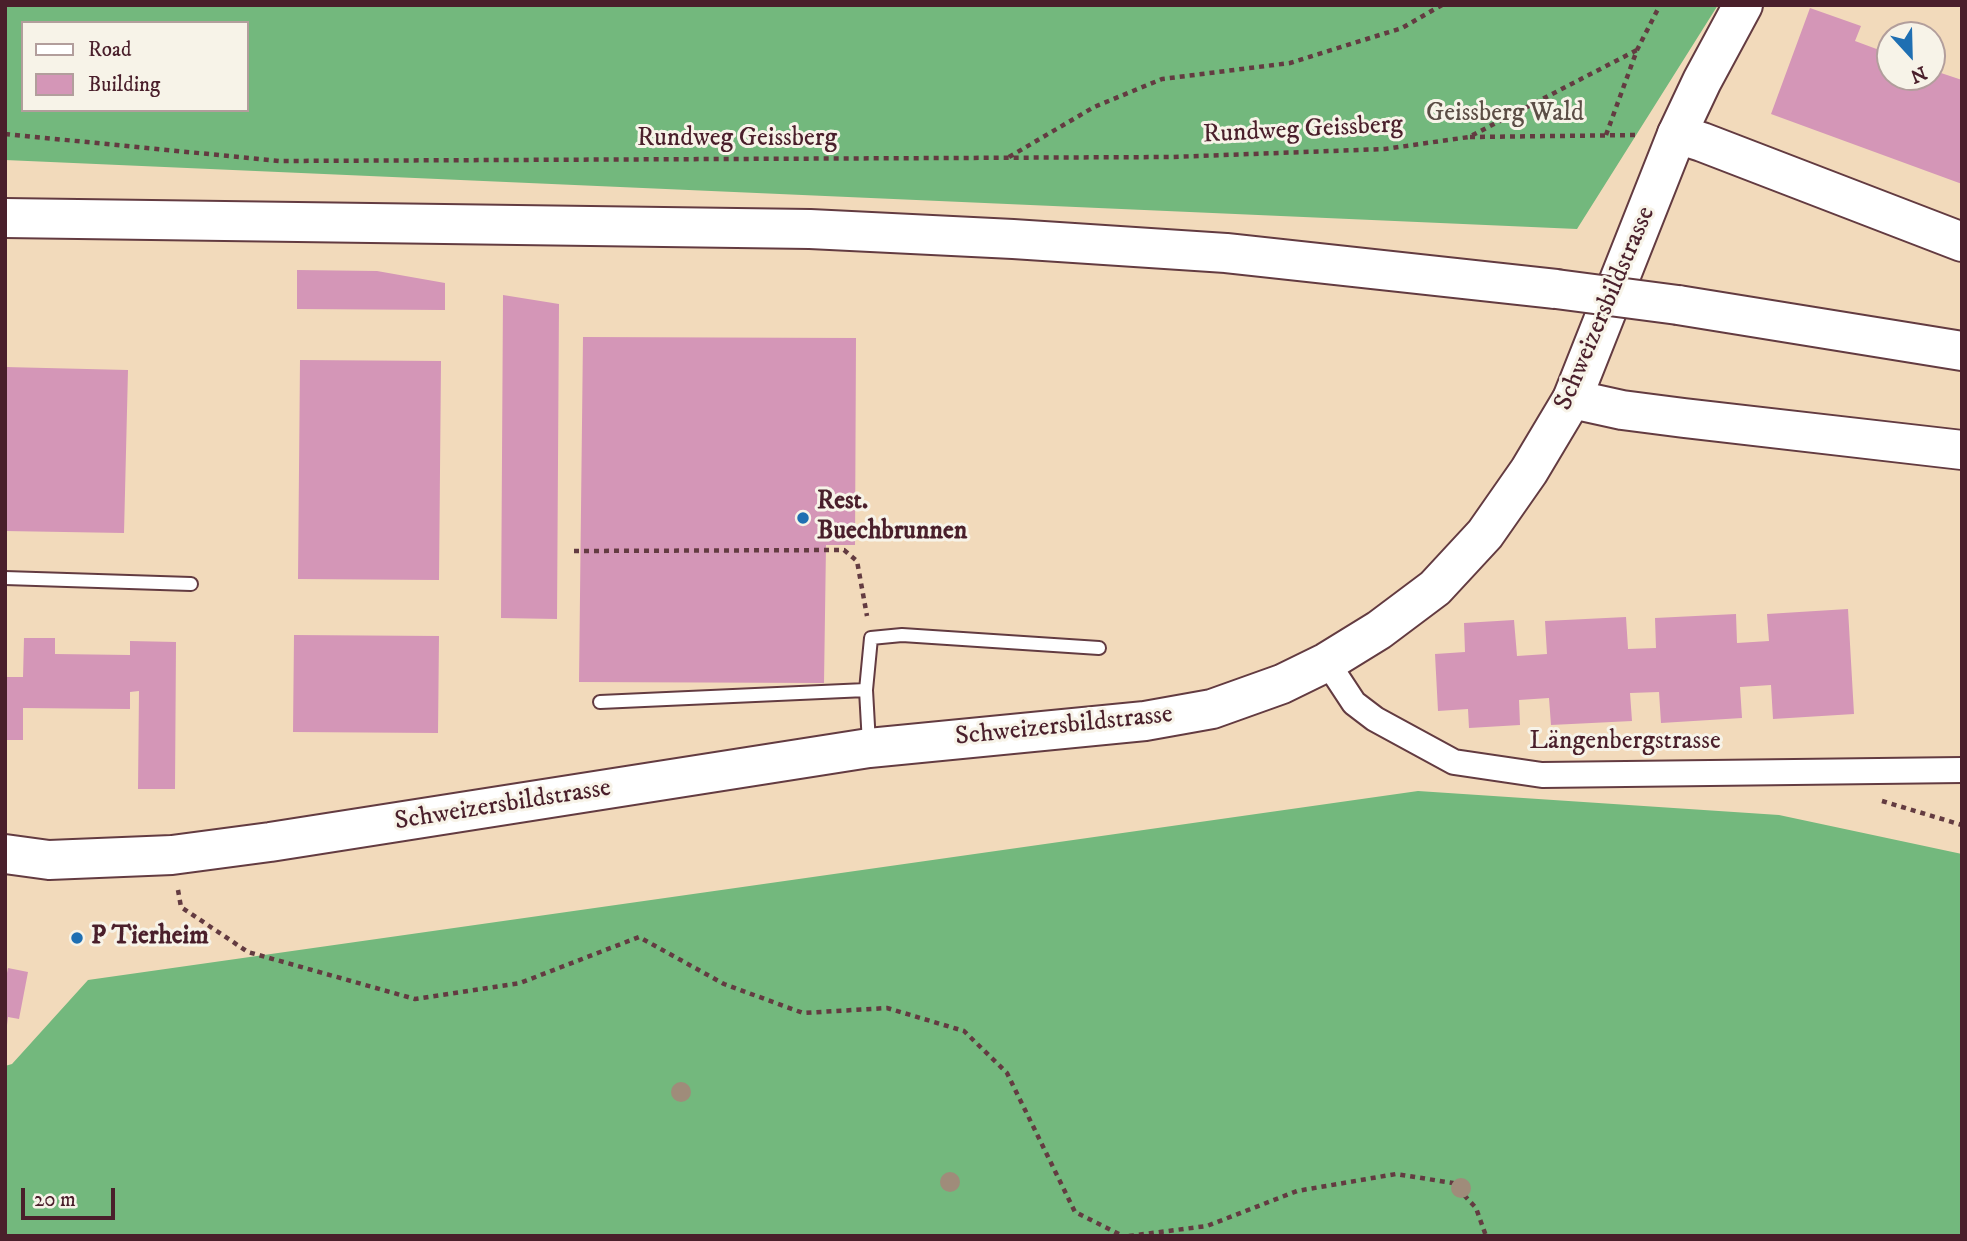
<!DOCTYPE html>
<meta charset="utf-8">
<style>
body{margin:0}
#map{position:relative;width:1967px;height:1241px;overflow:hidden;background:#f2dabb;font-family:"IM FELL DW Pica",serif}
canvas{display:block}
.frame{position:absolute;inset:0;border:7px solid #4a1f2b;pointer-events:none}
.legend{position:absolute;left:21px;top:21px;width:228px;height:91px;box-sizing:border-box;background:#f7f3e8;border:2px solid #b29e9c;margin:0;padding:9px 12px;list-style:none;font-size:21px;color:#4a1f2b}
.legend li{display:flex;align-items:center;gap:14px;height:35px}
.legend b{width:35px;border:2px solid #b29e9c}
.north{position:absolute;left:1876px;top:21px;width:70px;height:70px;box-sizing:border-box;background:#f7f3e8;border:2px solid #b29e9c;border-radius:50%;rotate:158deg;font-size:19px;font-weight:700;line-height:28px;text-align:center;color:#4a1f2b}
.north::after{content:'';display:block;margin:auto;width:24px;height:32px;background:#1f6fb2;clip-path:polygon(50% 0,100% 100%,50% 72%,0 100%)}
.scale{position:absolute;left:21px;top:1188px;width:94px;height:32px;box-sizing:border-box;border:4px solid #4a1f2b;border-top:0;padding-left:9px;font-size:21px;line-height:24px;white-space:nowrap;color:#4a1f2b;-webkit-text-stroke:5px #f7f3e8;paint-order:stroke}
</style>
<div id="map">
<canvas width="1967" height="1241"></canvas>
<div class="frame"></div>
<ul class="legend">
<li><b style="height:9px;background:#fff"></b>Road</li>
<li><b style="height:19px;background:#d496b7"></b>Building</li>
</ul>
<div class="north">N</div>
<div class="scale">20 m</div>
</div>
<script>
const g = document.querySelector('canvas').getContext('2d');
g.lineJoin = 'round';
function paint(path, color) { g.fillStyle = color; g.fill(path, 'evenodd'); }
function trace(path, color, width, dash) { g.strokeStyle = color; g.lineWidth = width; g.lineCap = dash ? 'butt' : 'round'; g.setLineDash(dash || []); g.stroke(path); }
function drawText(font, color, halo, rows, align = 'center') {
  g.font = font + ' "IM FELL DW Pica",serif'; g.lineWidth = 6; g.setLineDash([]); g.textBaseline = 'middle'; g.strokeStyle = halo; g.fillStyle = color; for (const [text, x, y, turn = 0] of rows) {
    g.save(); g.translate(x, y); g.rotate((+turn || 0) * Math.PI / 180); g.textAlign = isNaN(turn) ? turn : align; if (halo) g.strokeText(text, 0, 0); g.fillText(text, 0, 0); g.restore();
  }
}
paint(new Path2D(`
 M5 5H1718L1577 229 5 160ZM23 23H247V110H23Z
 M1418 791 1779 815 1962 854V1236H5V1066L12 1064 88 980Z`), '#73b87d');
paint(new Path2D(`
 M1810 8 1861 26 1855 41 1890 54V77H1932V70L1962 80V184L1771 114Z
 M297 270 377 271 445 283V310L297 309Z
 M503 295 559 304 557 619 501 618Z
 M583 337 856 338 855 545H826L824 683 579 682Z
 M300 360 441 361 439 580 298 579Z
 M5 367 128 370 124 533 5 531Z
 M1848 609 1854 714 1773 719 1771 685 1740 687 1742 718 1661 723 1659 692 1630 693 1632 721 1551 725 1549 698 1519 700 1520 725 1469 728 1468 709 1438 711 1435 654 1465 652 1464 623 1514 620 1517 656 1547 654 1545 621 1626 617 1628 649 1656 648 1655 618 1736 614 1737 643 1769 641 1767 614Z
 M294 635 439 636 438 733 293 732Z
 M24 638H55V654L130 655V641L176 642 175 789H138L139 691 130 692V709L23 708V740H5V677H23Z
 M8 968 28 972 19 1019 8 1017 7 1025 5 983Z`), '#d496b7');
const lane = new Path2D(`
 M5 578 191 584
 M600 702 866 690
 M869 744 866 690 871 638 902 635 1099 648`);
const street = new Path2D(`
 M1327 662 1354 703 1375 719 1454 762 1542 775 1962 770`);
const primary = new Path2D(`
 M5 854 49 860 172 855 270 842 869 748 1145 721 1212 709 1282 684 1327 662 1379 630 1435 588 1485 534 1529 471 1572 399 1677 134 1702 81 1743 5`);
const highway = new Path2D(`
 M1677 134 1702 142 1962 242
 M5 218 810 229 1013 239 1226 253 1556 289
 M1678 305 1962 351
 M1572 399 1622 410 1684 418 1962 450`);
trace(lane, '#633b41', 16);
trace(street, '#633b41', 28);
trace(primary, '#633b41', 42);
trace(highway, '#633b41', 42);
trace(new Path2D(`
 M5 134 279 161 1172 157 1385 149 1469 137 1637 50
 M1606 135 1637 50 1660 5
 M1470 137 1640 135
 M1009 157 1094 107 1162 79 1290 63 1402 28 1442 5
 M574 551 844 550 857 561 867 616
 M1882 801 1962 825
 M178 890 181 907 248 952 415 999 520 983 639 937 724 984 803 1013 887 1008 964 1031 1007 1073 1075 1212 1123 1236
 M1129 1236 1207 1226 1297 1191 1396 1174 1453 1183 1476 1208 1486 1236`), '#633b41', 4.5, [5, 5]);
trace(lane, '#fff', 12);
trace(street, '#fff', 24);
trace(primary, '#fff', 38);
trace(highway, '#fff', 38);
const highwayBridge = new Path2D(`
 M1556 289 1678 305`);
trace(highwayBridge, '#633b41', 42, []);
trace(highwayBridge, '#fff', 38);
g.fillStyle = '#9f8c7a';
for (const [x, y] of [
 [681,1092],
 [950,1182],
 [1461,1188]
]) { g.beginPath(); g.arc(x, y, 10, 0, 2 * Math.PI); g.fill(); }
for (const [x, y, r, color] of [
 [803,518,7,"#1f6fb2"],
 [77,938,7,"#1f6fb2"]
]) { const dot = new Path2D(); dot.arc(x, y, r, 0, 2 * Math.PI); g.fillStyle = color; g.fill(dot); trace(dot, '#f7f3e8', 2.5); }
drawText('26px', '#5b4d45', '#f7f3e8', [
 ["Geissberg Wald",1505,115]
]);
drawText('26px', '#4a1f2b', '#f7f3e8', [
 ["Rundweg Geissberg",1303,131,-3],
 ["Rundweg Geissberg",737,140],
 ["Schweizersbildstrasse",1606,309,-67],
 ["Schweizersbildstrasse",1064,727,-6],
 ["Längenbergstrasse",1625,743],
 ["Schweizersbildstrasse",503,806,-9]
]);
drawText('bold 26px', '#4a1f2b', '#f7f3e8', [
 ["Rest.",817,503],
 ["Buechbrunnen",817,533],
 ["P Tierheim",91,938]
], 'left');
</script>
